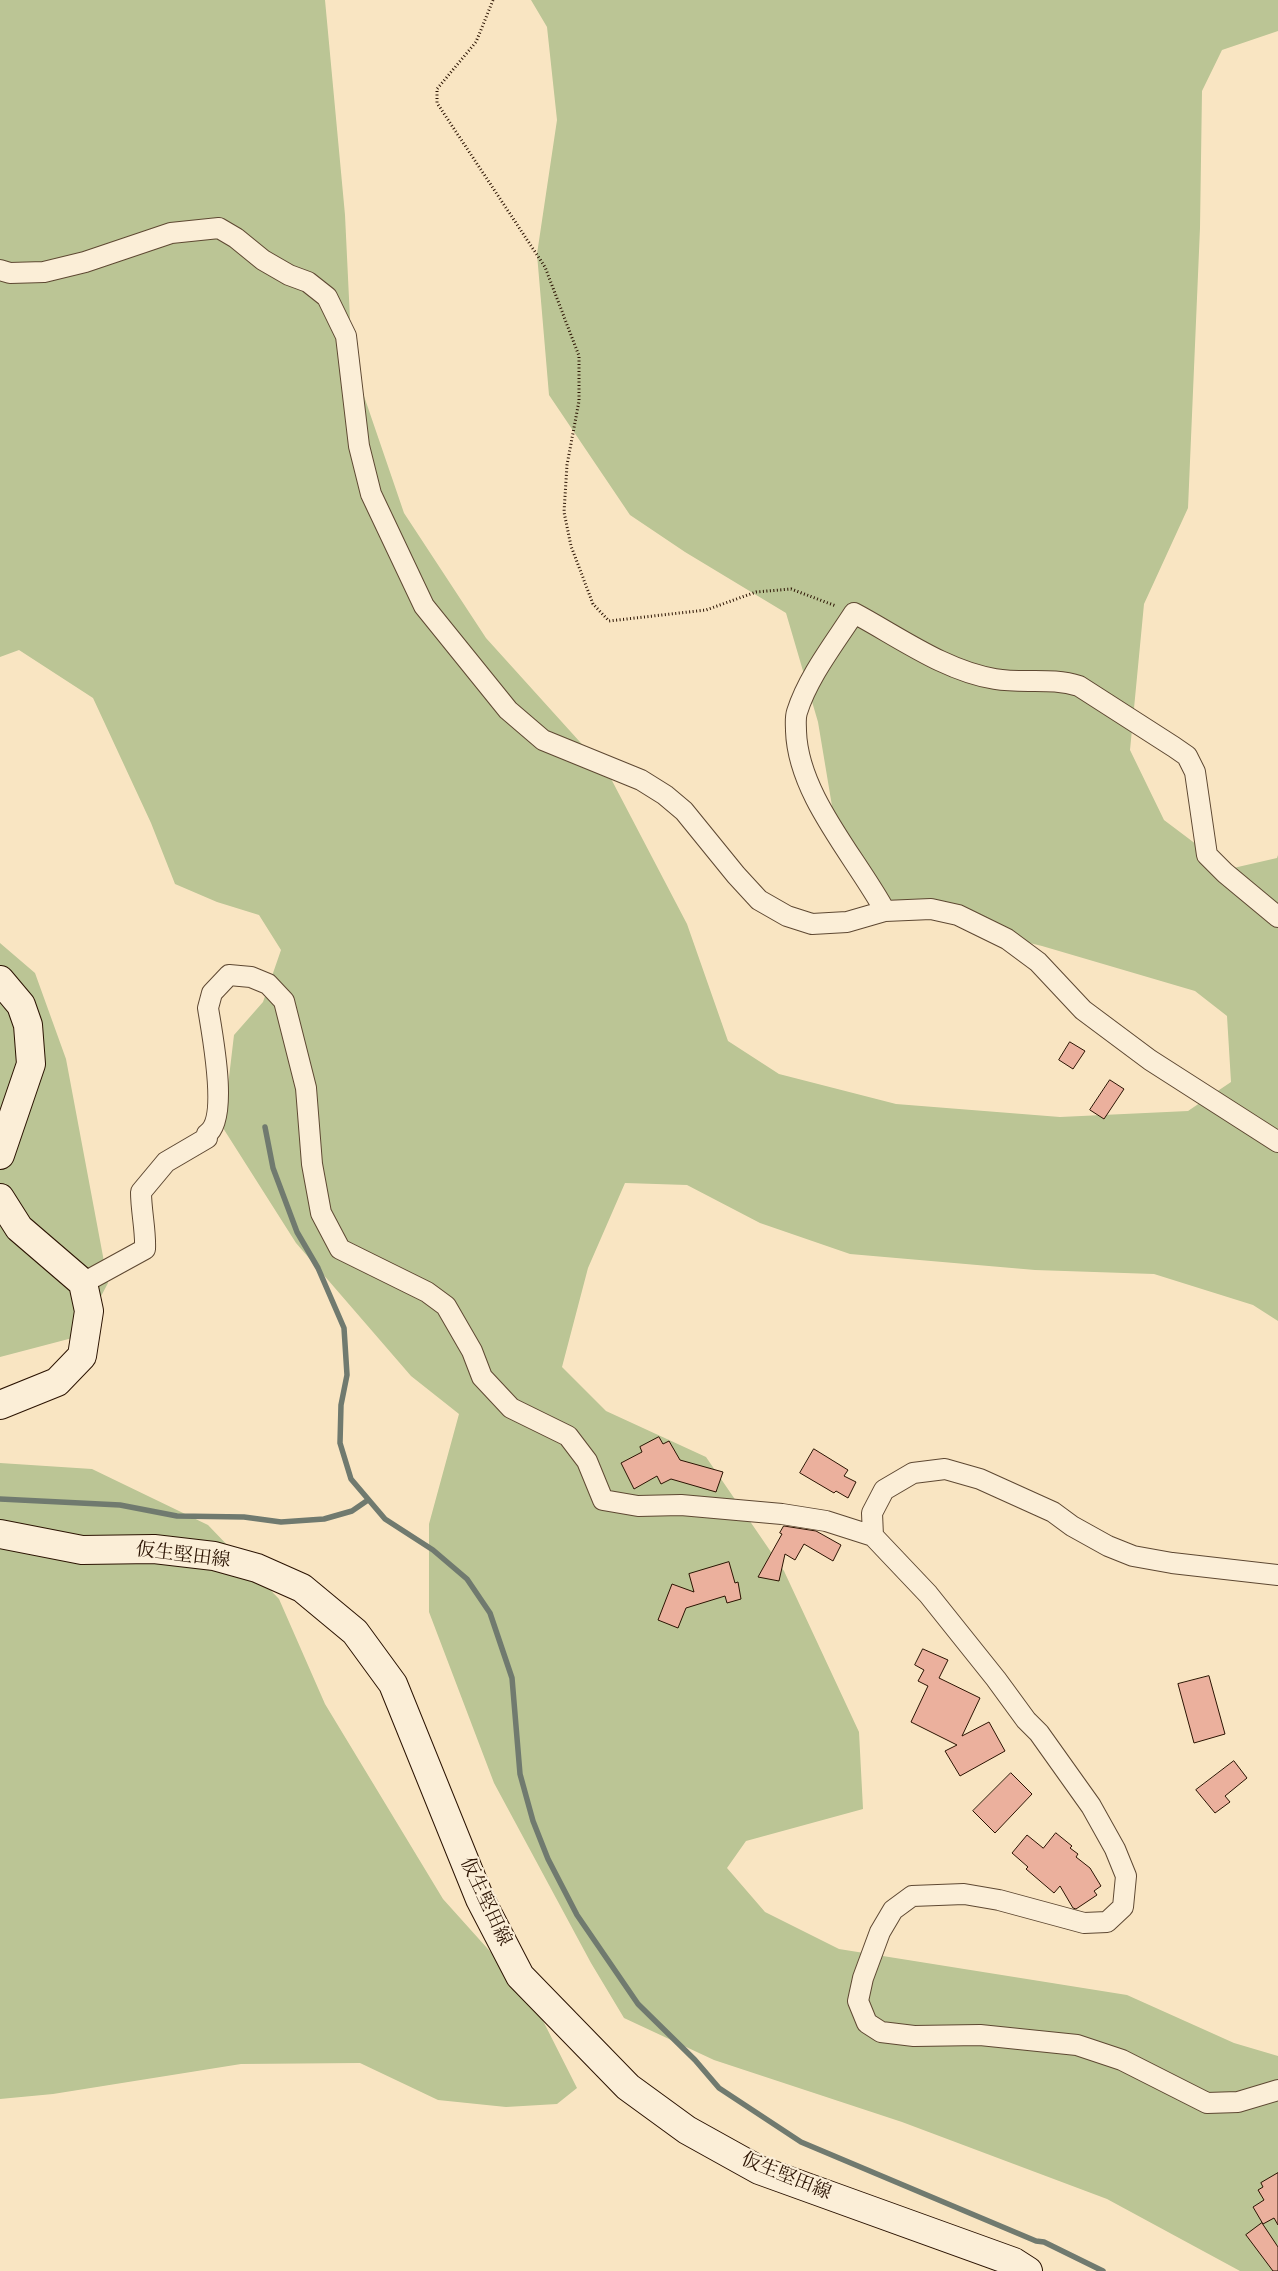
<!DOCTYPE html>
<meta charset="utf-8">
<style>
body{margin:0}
canvas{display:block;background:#f9e5c2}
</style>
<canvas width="1278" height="2271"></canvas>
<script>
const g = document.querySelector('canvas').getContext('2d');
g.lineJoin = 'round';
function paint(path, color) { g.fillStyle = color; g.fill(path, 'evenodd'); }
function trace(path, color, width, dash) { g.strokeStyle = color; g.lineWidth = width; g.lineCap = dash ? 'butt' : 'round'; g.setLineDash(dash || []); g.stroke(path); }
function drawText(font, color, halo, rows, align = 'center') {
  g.font = font + ' "Libre Bodoni","Noto Serif JP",serif'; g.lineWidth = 4.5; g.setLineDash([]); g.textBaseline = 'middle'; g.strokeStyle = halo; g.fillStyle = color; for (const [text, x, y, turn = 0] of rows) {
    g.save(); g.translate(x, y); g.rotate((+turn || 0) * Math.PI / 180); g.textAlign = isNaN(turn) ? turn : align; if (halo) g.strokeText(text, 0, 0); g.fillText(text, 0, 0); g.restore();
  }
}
paint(new Path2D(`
 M0 0H325L345 215 352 361 404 513 486 638 608 773 687 924 728 1041 779 1074 896 1104 1060 1117 1188 1111 1231 1082 1227 1016 1195 991 1042 946 890 909 837 836 818 722 786 613 685 552 630 515 549 395 537 254 557 120 547 27 531 0H1278V31L1222 50 1202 91 1200 228 1188 508 1144 604 1130 750 1164 820 1229 869 1277 858 1278 855V1321L1253 1305 1154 1274 1035 1270 850 1254 760 1223 687 1185 625 1183 588 1268 562 1367 606 1411 706 1457 784 1571 859 1732 863 1809 746 1841 727 1868 765 1912 839 1949 1127 1995 1234 2043 1278 2056V2271H1240L1107 2199 902 2122 714 2060 624 2018 591 1963 494 1783 429 1612V1524L459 1414 411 1376 296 1243 223 1128 234 1035 263 1002 281 950 259 915 217 902 175 884 151 823 93 698 19 650 0 657Z
 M0 943 35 973 66 1059 108 1283 80 1336 0 1357Z
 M0 1463 92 1469 208 1525 279 1599 325 1704 443 1899 531 1997 577 2088 557 2104 506 2107 438 2100 360 2063 241 2064 53 2094 0 2099Z`), '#bbc595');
trace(new Path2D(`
 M265 1127 273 1168 297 1232 318 1268 344 1328 347 1375 341 1405 340 1443 351 1479 385 1519 433 1550 467 1579 490 1613 512 1678 520 1774 533 1821 548 1859 577 1915 638 2004 695 2060 719 2088 801 2142 1036 2241 1044 2242 1103 2271
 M0 1499 120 1505 177 1516 244 1517 281 1522 324 1519 352 1511 368 1500`), '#707a6f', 5.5);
const building = new Path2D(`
 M1070 1042 1085 1051 1073 1069 1059 1060Z
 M1110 1080 1124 1089 1104 1119 1090 1110Z
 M659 1437 663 1444 669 1441 680 1460 723 1472 716 1492 671 1479 661 1484 657 1476 634 1489 621 1463 642 1452 640 1447Z
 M814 1449 848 1470 844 1476 856 1482 848 1498 836 1491 834 1493 800 1473Z
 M784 1526 816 1531 841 1545 833 1561 804 1544 795 1560 785 1554 779 1581 758 1577 782 1534 780 1533Z
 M729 1562 735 1583 738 1582 741 1599 727 1603 725 1596 686 1608 678 1628 658 1620 672 1584 694 1592 689 1574Z
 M923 1649 948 1660 939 1678 980 1698 962 1736 989 1722 1005 1751 960 1776 945 1751 957 1745 911 1722 928 1686 918 1681 924 1670 915 1665Z
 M1209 1676 1225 1734 1194 1743 1178 1684Z
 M1234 1761 1247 1778 1225 1796 1230 1802 1215 1813 1196 1790Z
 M1011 1773 1032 1794 995 1833 973 1811Z
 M1056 1833 1072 1846 1070 1848 1078 1854 1076 1857 1090 1868 1101 1886 1094 1891 1097 1895 1076 1909 1073 1908 1060 1886 1054 1893 1026 1869 1028 1867 1012 1853 1027 1835 1043 1848Z
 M1278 2173V2225L1274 2218 1263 2224 1253 2207 1264 2200 1258 2190 1263 2187 1261 2183Z
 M1262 2223 1278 2247V2271H1273L1246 2235Z`);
paint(building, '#ebb09d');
trace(building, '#2b1302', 1);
const street = new Path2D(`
 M0 270 10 273 44 272 85 262 171 233 219 228 236 238 263 260 289 275 308 282 327 297 346 336 359 446 371 494 424 606 508 710 543 740 641 780 665 795 684 811 736 875 759 900 787 916 812 924 847 922 885 911 931 909 958 915 1007 939 1038 962 1083 1010 1150 1060 1278 1142
 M885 911C855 856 798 795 796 731 796 725 795 718 797 712 808 677 834 644 854 613 899 637 945 671 995 679 1024 684 1051 677 1079 686L1174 747 1187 756 1195 772 1207 855 1225 873 1278 917
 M83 1283 145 1249C146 1231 141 1211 141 1192L166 1162 207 1138V1134C229 1119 212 1033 208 1008L212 993 229 975 251 977 268 984 284 1001 306 1088 312 1164 321 1213 340 1249 427 1292 446 1306 472 1351 482 1377 511 1408 568 1436 587 1461 603 1500 638 1506 681 1505 782 1514 826 1521 873 1536 928 1594 996 1679 1026 1720 1039 1733 1091 1806 1115 1849 1126 1876 1123 1907 1107 1922 1084 1923 999 1900 964 1894 912 1896 893 1910 880 1932 863 1978 858 2001 867 2023 881 2032 914 2036 980 2035 1077 2045 1122 2060 1207 2103 1238 2102 1278 2090
 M873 1536 872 1513 884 1490 913 1473 945 1469 980 1479 1053 1512 1072 1526 1108 1546 1133 1556 1172 1563 1278 1575`);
const secondary = new Path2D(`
 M0 980 21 1005 28 1025 31 1064 0 1155
 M0 1198 19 1228 83 1283 89 1311 82 1356 57 1382 0 1405
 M0 1534 82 1550 154 1549 214 1556 257 1568 302 1588 355 1632 393 1684 480 1899 520 1976 628 2087 687 2130 759 2170 1014 2262 1028 2271`);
trace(street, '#5e4832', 22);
trace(secondary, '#2b1302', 30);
trace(new Path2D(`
 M493 0 476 42 437 89V103L545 267 579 356V401L567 465 564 512 571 546 593 604 609 621 706 610 756 592 791 589 836 606`), '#2b1302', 3, [1, 2.5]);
trace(street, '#fbeed7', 20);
trace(secondary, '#fbeed7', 28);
drawText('19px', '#2b1302', '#fbeed7', [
 ["仮生堅田線",183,1556,7],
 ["仮生堅田線",485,1902,65],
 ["仮生堅田線",786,2177,22]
]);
</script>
